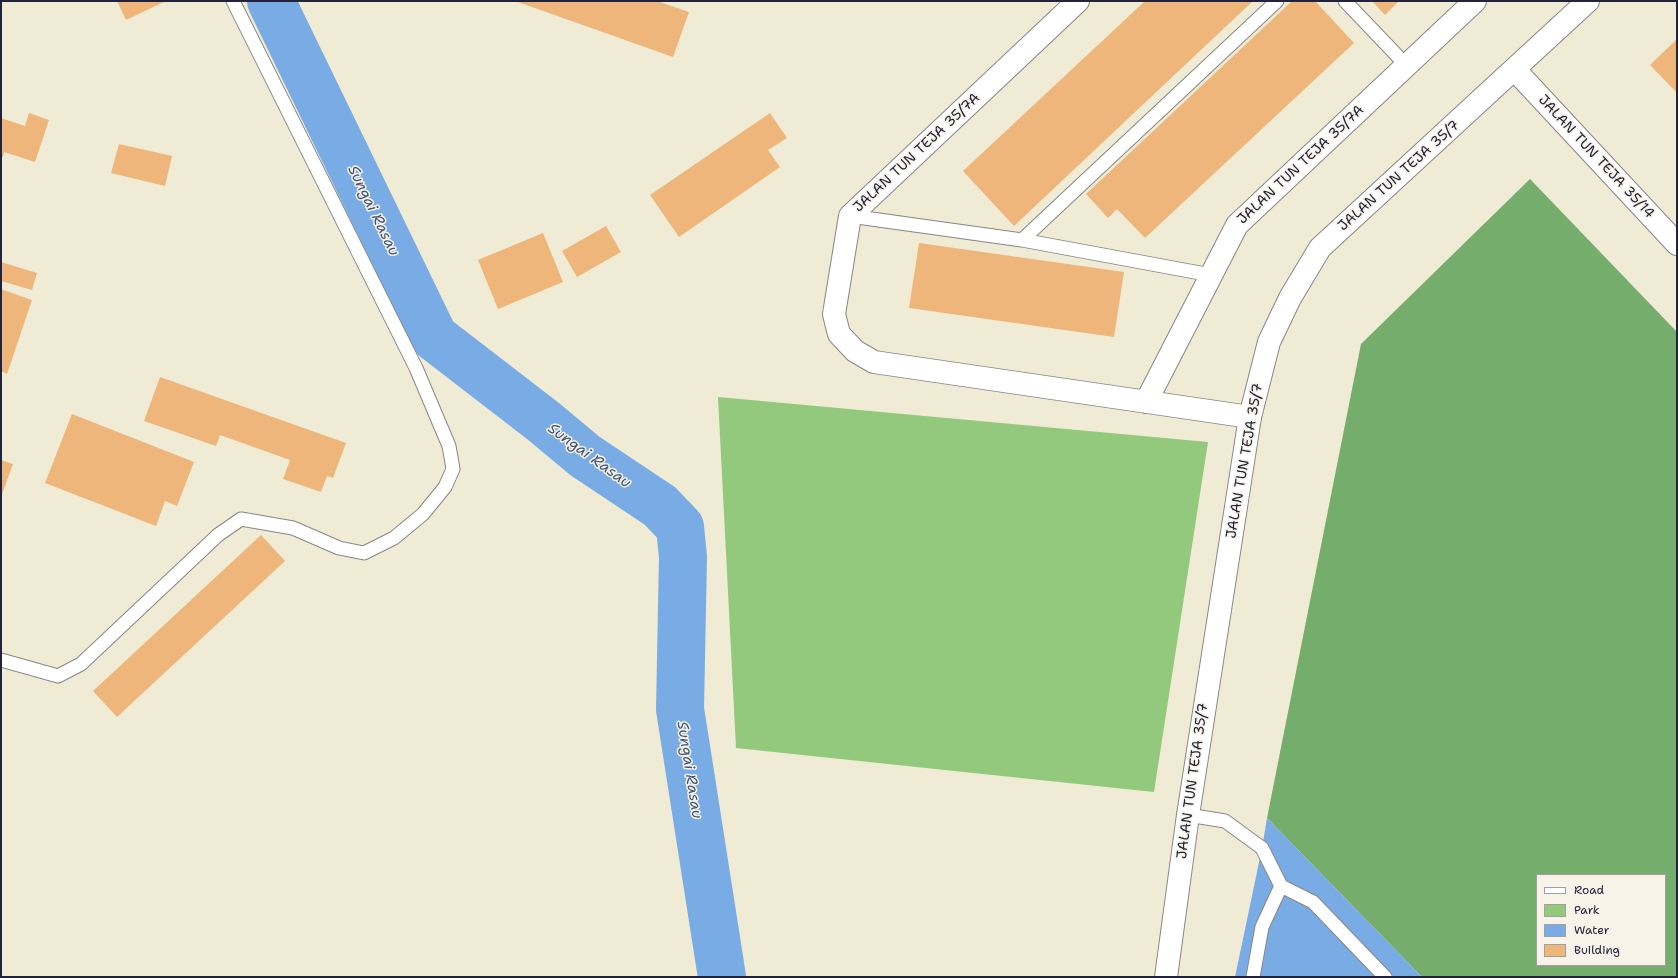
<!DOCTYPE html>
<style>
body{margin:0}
#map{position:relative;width:1678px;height:978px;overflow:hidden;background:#f0ebd5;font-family:"Shantell Sans",sans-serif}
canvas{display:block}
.frame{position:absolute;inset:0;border:2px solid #22223b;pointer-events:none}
.legend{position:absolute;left:1536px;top:874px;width:130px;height:92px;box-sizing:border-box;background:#f7f3e8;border:1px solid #a29fa3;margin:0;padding:5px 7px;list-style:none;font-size:12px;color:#22223b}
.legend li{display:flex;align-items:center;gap:8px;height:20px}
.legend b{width:20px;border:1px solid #a29fa3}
</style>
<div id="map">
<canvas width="1678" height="978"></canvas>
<div class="frame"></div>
<ul class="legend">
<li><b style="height:5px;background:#fff"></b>Road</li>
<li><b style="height:11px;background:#92c97c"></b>Park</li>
<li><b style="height:11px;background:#79ace5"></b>Water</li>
<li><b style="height:11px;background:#eeb67a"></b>Building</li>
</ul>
</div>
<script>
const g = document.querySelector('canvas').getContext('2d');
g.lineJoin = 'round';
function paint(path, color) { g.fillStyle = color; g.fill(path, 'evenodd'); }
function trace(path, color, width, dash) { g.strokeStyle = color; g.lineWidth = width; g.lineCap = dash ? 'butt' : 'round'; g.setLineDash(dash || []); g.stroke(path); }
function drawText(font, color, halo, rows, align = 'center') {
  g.font = font + ' "Shantell Sans",sans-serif'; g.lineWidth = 3; g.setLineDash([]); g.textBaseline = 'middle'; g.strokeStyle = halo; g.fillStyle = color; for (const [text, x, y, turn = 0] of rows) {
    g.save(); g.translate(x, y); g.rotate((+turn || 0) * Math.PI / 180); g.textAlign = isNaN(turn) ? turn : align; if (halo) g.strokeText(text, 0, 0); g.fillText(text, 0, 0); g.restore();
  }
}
paint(new Path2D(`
 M718 397 1208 442 1154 792 736 748Z`), '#92c97c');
paint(new Path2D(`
 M1530 179 1677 332V977H1422L1267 818 1361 344ZM1537 875H1665V965H1537Z`), '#75ad6c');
paint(new Path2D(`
 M1267 818 1422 977H1235L1262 848Z`), '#79ace5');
trace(new Path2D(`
 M271 1 434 337 543 421 585 456 660 506 680 527 683 557 680 709 722 977`), '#79ace5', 48);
paint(new Path2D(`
 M117 1H166L126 20Z
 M515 1H657L689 12 673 57Z
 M1145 1H1253L1014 226 963 171Z
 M1292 1H1315L1354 43 1145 238 1117 209 1108 218 1086 194Z
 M1372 1H1399L1385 15Z
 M1677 39V93L1650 65Z
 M29 113 49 120 35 162 4 152 3 157H1V118L25 126Z
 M770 113 787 138 768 150 780 167 679 237 650 195Z
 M119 144 172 156 165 186 111 173Z
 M606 226 621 252 577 277 562 251Z
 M543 233 563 282 498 309 478 260Z
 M919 243 1124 272 1114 337 909 308Z
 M1 262 37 273 32 290 1 281Z
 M1 289 32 300 7 374 1 371Z
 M160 377 346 443 333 478 327 476 321 492 283 479 290 460 220 435 216 446 144 421Z
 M72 414 194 462 177 506 165 501 156 526 45 483Z
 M1 460 13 464 1 497Z
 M261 535 285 561 117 717 93 691Z`), '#eeb67a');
const service = new Path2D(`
 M1345 1 1407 66
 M850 216 1022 240 1211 275
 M1022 240 1277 1
 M1 660 58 676 81 664 218 535 241 519 293 528 339 548 364 553 394 538 423 514 445 487 453 469 449 446 416 368 233 1
 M1188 815 1225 821 1262 848 1281 886 1313 902 1385 977
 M1253 977 1262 927 1281 886`);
const minor = new Path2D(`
 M1078 1 850 216 834 314 839 334 855 351 874 362 1250 417
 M1515 70 1677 244
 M1146 402 1237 225 1475 1`);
const tertiary = new Path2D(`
 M1166 977 1188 815 1250 417 1269 342 1290 298 1320 248 1588 1`);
trace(service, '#898688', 15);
trace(minor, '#898688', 24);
trace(tertiary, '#898688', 24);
trace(service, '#fff', 13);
trace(minor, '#fff', 22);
trace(tertiary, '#fff', 22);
drawText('14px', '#22223b', '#f7f3e8', [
 ["JALAN TUN TEJA 35/7A",917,153,-43],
 ["JALAN TUN TEJA 35/14",1596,157,47],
 ["JALAN TUN TEJA 35/7A",1301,165,-43],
 ["JALAN TUN TEJA 35/7",1399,176,-42],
 ["JALAN TUN TEJA 35/7",1245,461,-80],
 ["JALAN TUN TEJA 35/7",1193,781,-82]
]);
drawText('italic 15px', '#405276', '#f7f3e8', [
 ["Sungai Rasau",373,211,64],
 ["Sungai Rasau",589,456,36],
 ["Sungai Rasau",689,770,81]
]);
</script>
